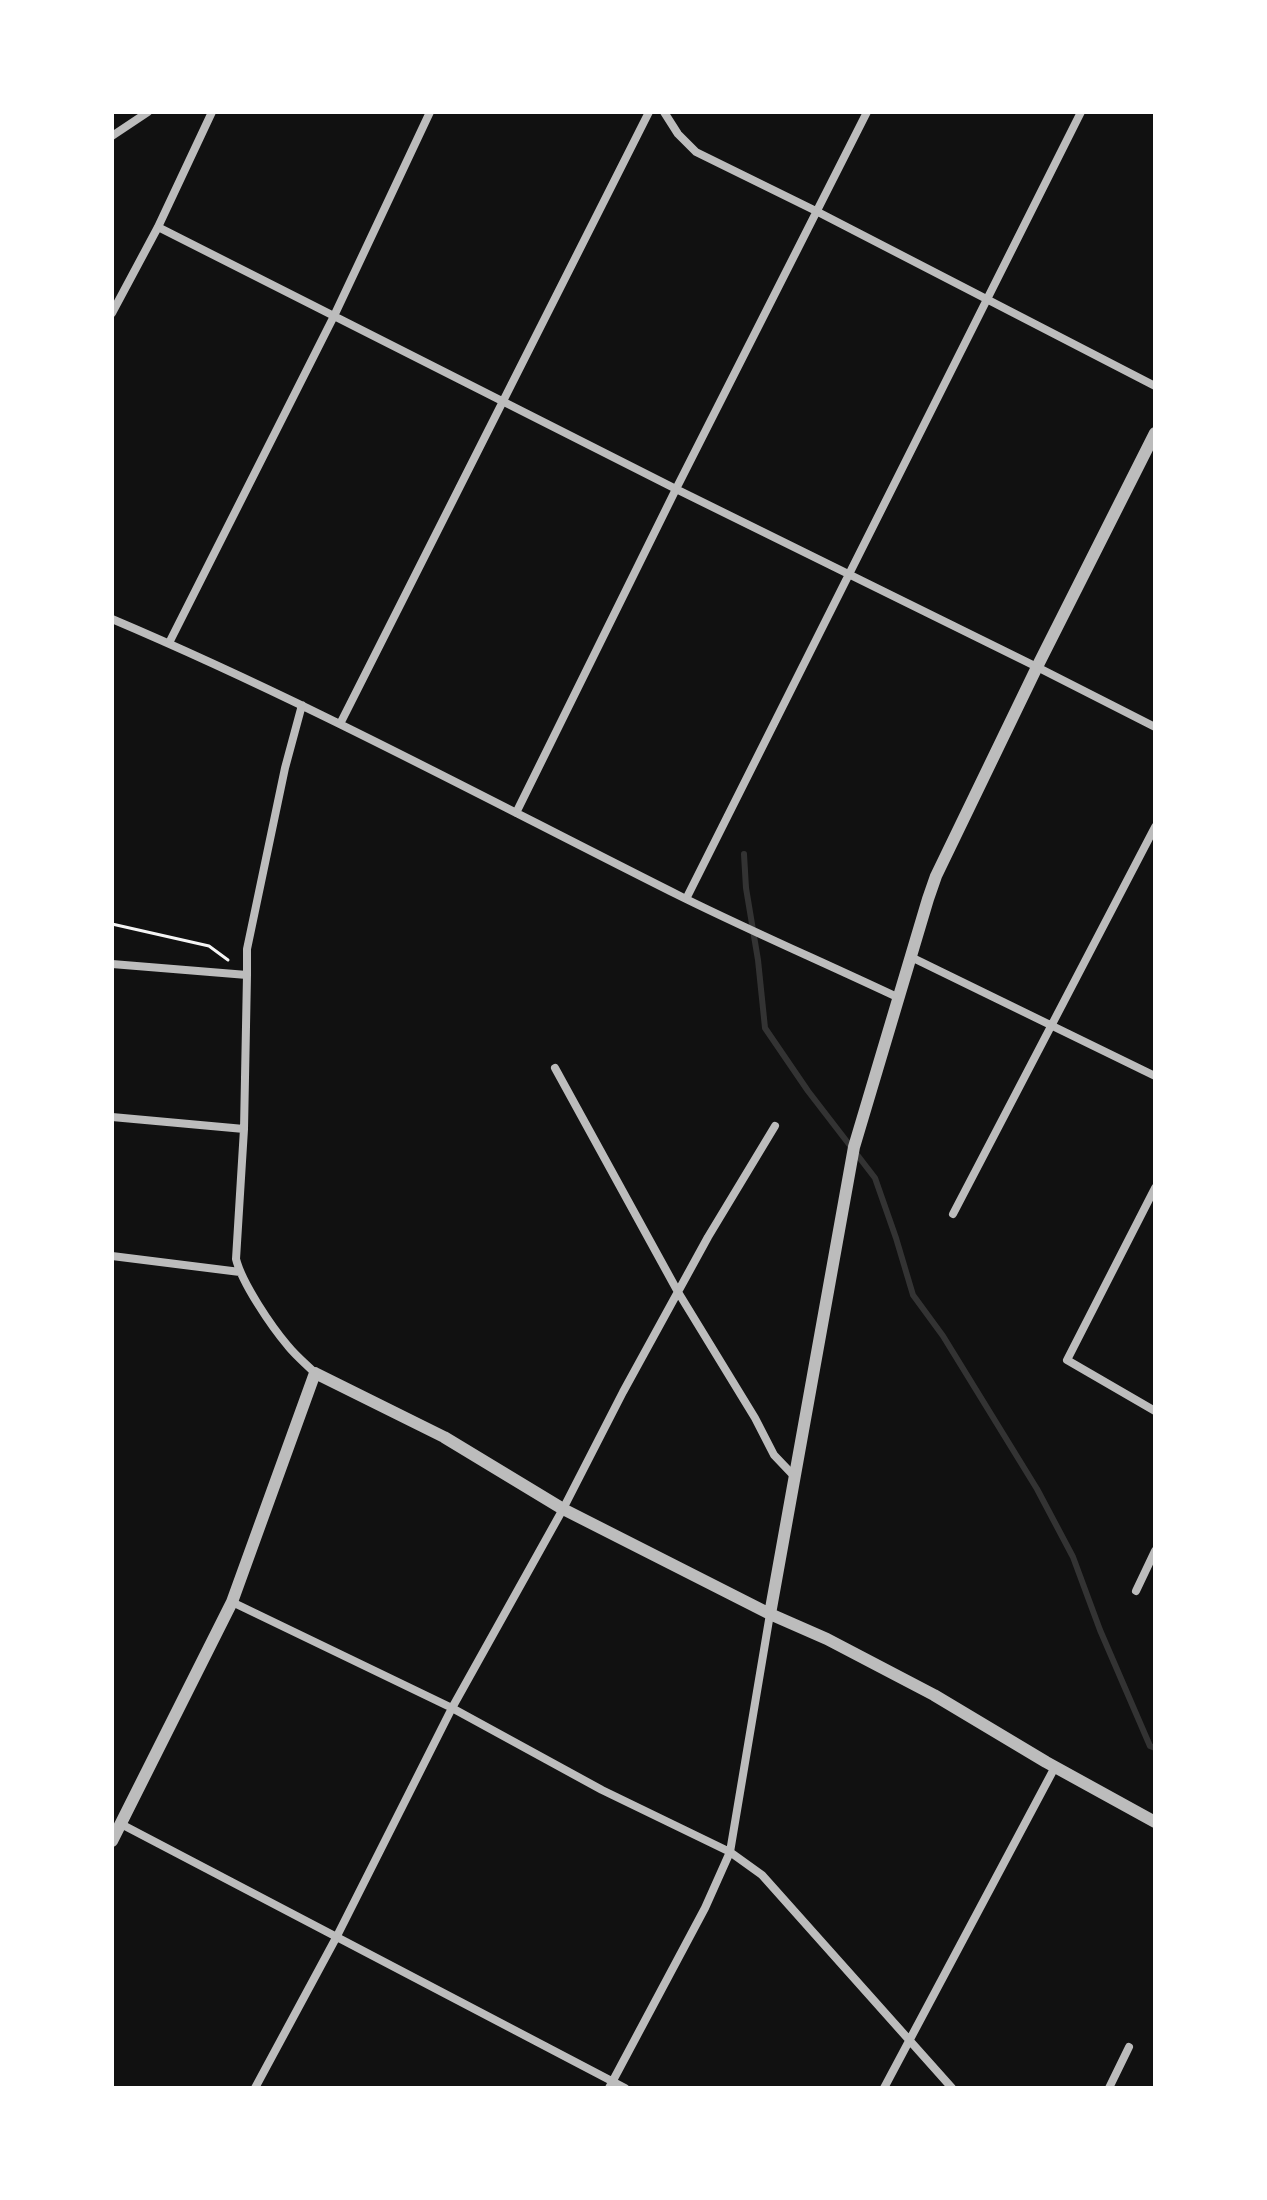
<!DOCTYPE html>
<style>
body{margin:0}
#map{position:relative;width:1267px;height:2200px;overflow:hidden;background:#111;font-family:"Titillium Web",sans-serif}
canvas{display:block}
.frame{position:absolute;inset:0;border:114px solid #fff;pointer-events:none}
</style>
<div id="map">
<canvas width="1267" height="2200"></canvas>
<div class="frame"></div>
</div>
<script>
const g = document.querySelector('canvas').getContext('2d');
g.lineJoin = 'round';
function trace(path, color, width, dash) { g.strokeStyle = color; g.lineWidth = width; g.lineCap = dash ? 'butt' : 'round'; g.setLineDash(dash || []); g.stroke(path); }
trace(new Path2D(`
 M744 854 746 888 758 960 765 1028 808 1091 875 1178 896 1238 913 1295 943 1336 1037 1489 1073 1557 1100 1630 1150 1746 1155 1748`), '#333', 6);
trace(new Path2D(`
 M112 924 209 946 228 960`), '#f5f5f5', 3);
trace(new Path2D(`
 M664 112 678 134 696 152 816 211 1155 386
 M112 136 148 112
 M158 227 676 489 1037 667 1155 727
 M112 313 158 227 212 112
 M112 619C308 702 494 803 684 898 755 933 827 964 899 998
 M169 643 334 316 430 112
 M340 724 649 112
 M516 813 676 489 867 112
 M686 899 1081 112
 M911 957 1155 1076
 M112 964 247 975V949L285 768 302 705
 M247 975 244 1129 236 1259C242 1283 271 1326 288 1346 296 1356 306 1364 315 1373
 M555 1068 678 1292 755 1418 774 1455 794 1476
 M112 1117 244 1129
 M1155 1188 1067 1360 1155 1411
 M953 1214 1155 827
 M112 1256 240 1272
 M1136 1591 1155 1551
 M232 1602 452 1708 602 1790 730 1852 762 1875 952 2088
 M121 1824 625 2088
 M255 2088 337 1936 452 1708 563 1509 623 1392 708 1237 775 1126
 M609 2088 705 1908 730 1852 770 1614
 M884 2088 1055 1767
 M1109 2088 1129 2047`), '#bcbcbc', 8);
trace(new Path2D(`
 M770 1614 854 1147 928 899 936 876 1037 667 1155 433
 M112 1841 232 1602 315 1373 444 1437 563 1509 770 1614 827 1639 934 1695 1046 1762 1155 1822`), '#bcbcbc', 12);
</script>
